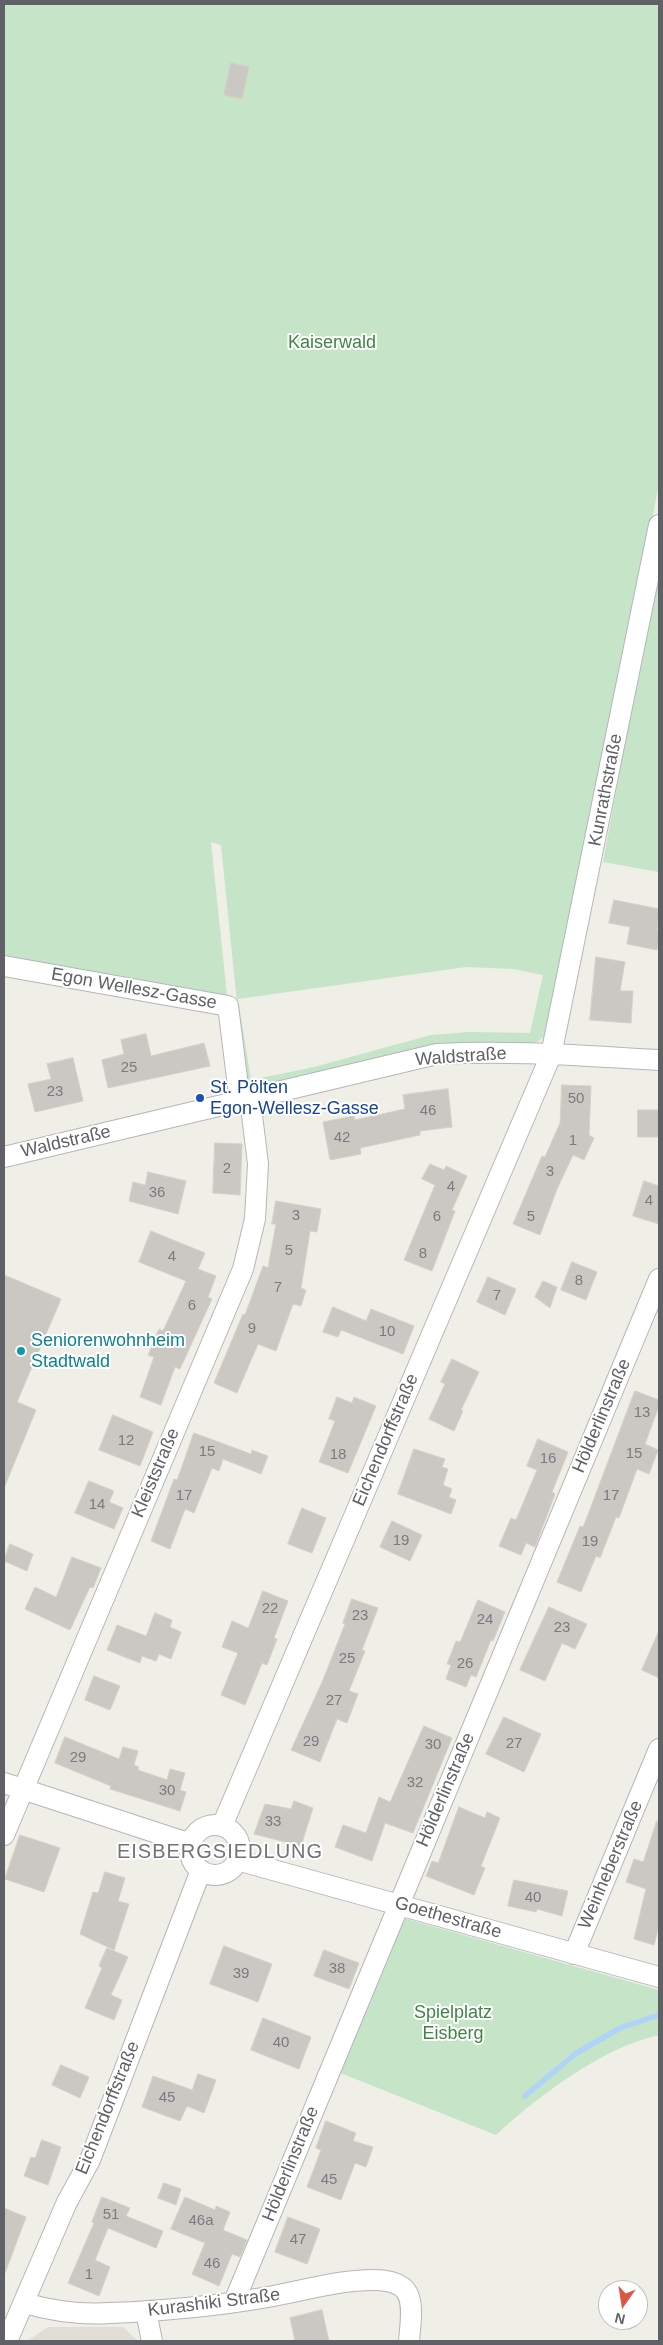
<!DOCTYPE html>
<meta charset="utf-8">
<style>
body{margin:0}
#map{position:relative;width:663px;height:2345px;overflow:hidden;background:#efeee7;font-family:Helvetica,sans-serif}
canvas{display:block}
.frame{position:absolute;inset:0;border:5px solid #5f6166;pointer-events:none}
.north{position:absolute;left:598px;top:2280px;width:50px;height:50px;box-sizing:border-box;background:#fff;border:1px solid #bfc0c2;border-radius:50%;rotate:193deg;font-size:14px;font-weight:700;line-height:20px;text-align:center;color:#5f6166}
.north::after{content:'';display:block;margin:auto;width:18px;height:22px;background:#db5742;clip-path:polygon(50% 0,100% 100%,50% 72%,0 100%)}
</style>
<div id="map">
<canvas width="663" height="2345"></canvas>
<div class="frame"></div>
<div class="north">N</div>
</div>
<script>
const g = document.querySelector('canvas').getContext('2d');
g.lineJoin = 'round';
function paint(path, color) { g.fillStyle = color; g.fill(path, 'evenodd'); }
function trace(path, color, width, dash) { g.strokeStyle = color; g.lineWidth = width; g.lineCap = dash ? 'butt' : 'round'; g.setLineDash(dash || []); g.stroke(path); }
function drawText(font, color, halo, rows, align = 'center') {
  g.font = font + ' Helvetica,sans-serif'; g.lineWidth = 4; g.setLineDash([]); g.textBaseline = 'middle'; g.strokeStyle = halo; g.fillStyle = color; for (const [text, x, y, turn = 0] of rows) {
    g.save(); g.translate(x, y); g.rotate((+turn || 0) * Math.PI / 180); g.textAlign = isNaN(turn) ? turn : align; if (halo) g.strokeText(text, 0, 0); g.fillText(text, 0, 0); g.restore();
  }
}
paint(new Path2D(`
 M48 2327H123L138 2341H27Z`), '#dfddd6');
paint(new Path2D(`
 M4 4H659V484L555 1005C550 1024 551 1038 530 1045L436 1044 259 1088C253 1089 249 1088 245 1082L221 845 211 842 227 996 4 958ZM466 967 513 969 543 975 530 1033 469 1032 431 1035 314 1067 251 1080 238 999Z
 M659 561V872L603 862Z
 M403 1918 659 1990V2035C603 2047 538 2096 496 2135L338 2072Z`), '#c6e4c8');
trace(new Path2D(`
 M525 2096 575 2054 620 2028 659 2015`), '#afd4f8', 5.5);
const building = new Path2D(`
 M231 63 249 67 242 99 224 95Z
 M614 900 659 909 657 930 659 931V938L657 950 627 944 630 927 609 923Z
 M596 957 625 962 620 991H633L631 1023 590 1020Z
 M146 1034 151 1056 204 1043 210 1066 108 1088 102 1060 124 1054 121 1040Z
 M73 1058 83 1101 35 1112 28 1084 51 1079 47 1064Z
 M562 1085 591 1086 589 1135 594 1138 584 1160 573 1155 557 1189 540 1235 513 1224 542 1156 545 1157 560 1123Z
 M448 1089 452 1127 420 1131V1135L360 1148 361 1154 330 1160 323 1122 354 1116 355 1120 405 1109 403 1095Z
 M638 1110H659V1137H638Z
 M215 1143 242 1144 240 1195 213 1193Z
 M430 1164 444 1170 446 1166 467 1176 452 1210 455 1211 432 1271 404 1260 435 1185 422 1179Z
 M148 1172 186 1181 178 1214 129 1201 133 1182 145 1185Z
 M644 1181 659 1186V1224L633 1216Z
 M276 1201 321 1209 317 1232 310 1231 301 1288 306 1290 301 1306 293 1304 276 1351 258 1344 237 1393 214 1383 243 1314 245 1315 263 1266 268 1268 276 1224H272Z
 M151 1231 205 1253 198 1269 216 1276 208 1297 212 1299 180 1369 175 1367 161 1405 140 1397 154 1357 148 1355 159 1329 163 1331 186 1281 139 1262Z
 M572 1262 597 1272 586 1300 561 1290Z
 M4 1275 61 1299 17 1402 36 1410 4 1488Z
 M488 1277 516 1289 505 1315 477 1302Z
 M543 1281 557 1287 550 1308 535 1297Z
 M333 1307 366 1321 371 1309 414 1326 403 1354 341 1330 338 1337 323 1332Z
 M452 1359 479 1372 461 1410 463 1411 454 1431 429 1419 445 1384 441 1382Z
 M635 1391 659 1400V1406L645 1444 658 1450 649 1474 637 1469 619 1518 616 1517 600 1558 596 1556 581 1592 557 1582 580 1526 583 1527Z
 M337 1397 352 1403 354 1397 376 1406 348 1473 319 1462 335 1421 329 1419Z
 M113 1415 153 1432 140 1466 99 1450Z
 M194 1433 251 1454 252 1450 268 1456 261 1474 223 1459 219 1471 212 1468 194 1513 185 1509 170 1549 151 1541 174 1479 177 1480Z
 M538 1439 568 1452 552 1492 555 1494 535 1547 526 1543 521 1555 499 1546 511 1518 516 1520 537 1470 527 1466Z
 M414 1449 445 1459 442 1467 448 1469 443 1485 452 1489 449 1497 456 1500 451 1514 398 1494Z
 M89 1481 114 1491 109 1502 123 1508 114 1529 75 1513Z
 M302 1508 326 1518 312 1553 288 1544Z
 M392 1521 422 1535 410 1561 380 1547Z
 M10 1544 33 1554 27 1571 4 1561Z
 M72 1557 101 1568 93 1588 90 1587 70 1630 25 1609 35 1587 56 1597Z
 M263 1591 288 1601 274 1638 277 1639 267 1665 262 1663 245 1705 221 1695 238 1653 222 1647 232 1621 248 1628Z
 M352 1599 378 1608 362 1650 365 1651 349 1691 358 1694 347 1723 337 1719 320 1762 291 1750 323 1680 345 1624 343 1623Z
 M478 1600 505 1612 493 1641 491 1640 476 1677 471 1675 466 1687 446 1679 451 1665 447 1664 456 1641 460 1642Z
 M549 1607 587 1624 575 1649 562 1643 545 1681 520 1670Z
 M155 1613 172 1620 170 1627 181 1632 171 1659 159 1654 156 1661 142 1656 140 1663 107 1650 117 1625 146 1636Z
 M659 1631V1678L642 1670Z
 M94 1676 120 1686 110 1710 85 1700Z
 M504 1717 541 1734 524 1772 486 1754Z
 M424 1726 452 1738 413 1833 385 1823 372 1861 335 1847 343 1825 366 1833 379 1797 390 1802Z
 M65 1737 119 1759 123 1747 138 1751 134 1765 139 1767 138 1770 167 1780 170 1769 185 1773 180 1790 186 1792 180 1811 110 1789 111 1786 55 1763Z
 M294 1801 313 1808 301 1846 254 1834 265 1804 291 1809Z
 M459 1807 485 1818 487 1812 500 1818 481 1866 485 1868 474 1895 426 1876 432 1861 438 1863Z
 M657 1821 659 1822V1926L654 1945 634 1939 646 1889 626 1882 634 1859 643 1862Z
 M20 1835 60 1848 44 1892 5 1879Z
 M105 1872 125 1878 118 1901 129 1904 114 1950 80 1934 93 1892 98 1893Z
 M514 1880 568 1891 562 1916 537 1909 536 1912 508 1906Z
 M224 1946 272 1964 258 2002 210 1984Z
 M107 1948 128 1957 111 1995 122 2000 114 2020 85 2008 102 1968 99 1966Z
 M324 1950 359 1963 349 1989 314 1976Z
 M263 2018 311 2037 299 2069 251 2050Z
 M61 2065 89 2077 80 2098 52 2085Z
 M198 2074 216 2080 204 2113 187 2106 180 2121 142 2107 153 2076 192 2090Z
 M326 2121 356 2133 353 2141 373 2147 366 2167 355 2163 341 2200 307 2187 321 2150 316 2148Z
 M42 2140 61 2147 48 2185 24 2176 31 2157 35 2158Z
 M164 2183 181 2189 176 2205 158 2198Z
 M102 2197 130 2208 126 2216 163 2231 156 2248 108 2228 95 2260 110 2267 99 2296 68 2283 94 2223 92 2222Z
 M185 2197 215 2210 216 2206 230 2212 223 2230 247 2240 240 2257 232 2254 219 2286 192 2274 205 2243 171 2229Z
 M4 2208 26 2217 5 2273 4 2272Z
 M288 2217 320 2229 307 2264 275 2252Z
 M322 2310 329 2341H295L290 2318Z`);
paint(building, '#cbc8c4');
trace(building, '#d4d0c6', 1);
const minor = new Path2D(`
 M4 966 228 1006 240 1102
 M4 1157 437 1054C511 1050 585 1056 659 1060
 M4 1783 191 1844
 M190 1850a25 25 0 1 1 50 0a25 25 0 1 1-50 0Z
 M222 1826 551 1055 659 525
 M4 1835 243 1269 255 1219 258 1164 250 1099
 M237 1860 659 1977
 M574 1954 659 1749
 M234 2302 659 1279
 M24 2303C52 2311 80 2315 110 2313 162 2311 217 2306 268 2297 302 2291 338 2280 373 2280 382 2280 394 2281 402 2287 416 2297 410 2326 409 2341
 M146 2311 152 2341
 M7 2341 67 2202 90 2160 201 1870`);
trace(minor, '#b4b6ba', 22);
trace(minor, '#fff', 20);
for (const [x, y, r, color] of [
 [200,1098,5,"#1a4fb4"],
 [21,1351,5,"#0f9aa8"]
]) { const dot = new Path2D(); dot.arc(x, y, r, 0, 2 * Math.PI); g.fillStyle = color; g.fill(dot); trace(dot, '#fff', 2); }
drawText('15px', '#7a7b7e', null, [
 ["25",129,1068],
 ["23",55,1092],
 ["50",576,1099],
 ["46",428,1111],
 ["42",342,1138],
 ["1",573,1141],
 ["2",227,1169],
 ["3",550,1172],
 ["4",451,1187],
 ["36",157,1193],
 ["4",649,1201],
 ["3",296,1216],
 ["6",437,1217],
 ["5",531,1217],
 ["5",289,1251],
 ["8",423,1254],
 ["4",172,1257],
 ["8",579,1281],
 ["7",278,1288],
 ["7",497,1296],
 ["6",192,1306],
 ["9",252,1329],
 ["10",387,1332],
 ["13",642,1413],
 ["12",126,1441],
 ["15",207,1452],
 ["15",634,1454],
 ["18",338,1455],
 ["16",548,1459],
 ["17",184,1496],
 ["17",611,1496],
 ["14",97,1505],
 ["19",401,1541],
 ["19",590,1542],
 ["22",270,1609],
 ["23",360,1616],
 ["24",485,1620],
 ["23",562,1628],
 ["25",347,1659],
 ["26",465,1664],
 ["27",334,1701],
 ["29",311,1742],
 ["27",514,1744],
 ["30",433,1745],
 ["29",78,1758],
 ["32",415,1783],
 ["30",167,1791],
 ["33",273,1822],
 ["40",533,1898],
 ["38",337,1969],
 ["39",241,1974],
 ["40",281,2043],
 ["45",167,2098],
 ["45",329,2180],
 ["51",111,2215],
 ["46a",201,2221],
 ["47",298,2240],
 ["46",212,2264],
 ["1",89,2275]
]);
drawText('18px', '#3e8546', '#fff', [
 ["Kaiserwald",332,343],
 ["Spielplatz",453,2013],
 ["Eisberg",453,2034]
]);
drawText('18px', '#5f6166', '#fff', [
 ["Kunrathstraße",606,790,-79],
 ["Egon Wellesz-Gasse",134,989,10],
 ["Waldstraße",461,1057,-4],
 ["Waldstraße",66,1142,-13],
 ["Hölderlinstraße",602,1416,-67],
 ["Eichendorffstraße",386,1440,-67],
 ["Kleiststraße",156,1473,-67],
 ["Hölderlinstraße",446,1790,-67],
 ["Weinheberstraße",611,1865,-67],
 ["Goethestraße",448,1918,16],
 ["Eichendorffstraße",108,2108,-68],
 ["Hölderlinstraße",291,2164,-68],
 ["Kurashiki Straße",214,2303,-7]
]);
drawText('18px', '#164399', '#fff', [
 ["St. Pölten",210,1088],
 ["Egon-Wellesz-Gasse",210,1109]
], 'left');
drawText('18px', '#0d838f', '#fff', [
 ["Seniorenwohnheim",31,1341],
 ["Stadtwald",31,1362]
], 'left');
g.letterSpacing = '1px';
drawText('20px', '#707378', '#fff', [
 ["EISBERGSIEDLUNG",220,1852]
]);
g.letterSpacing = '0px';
</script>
